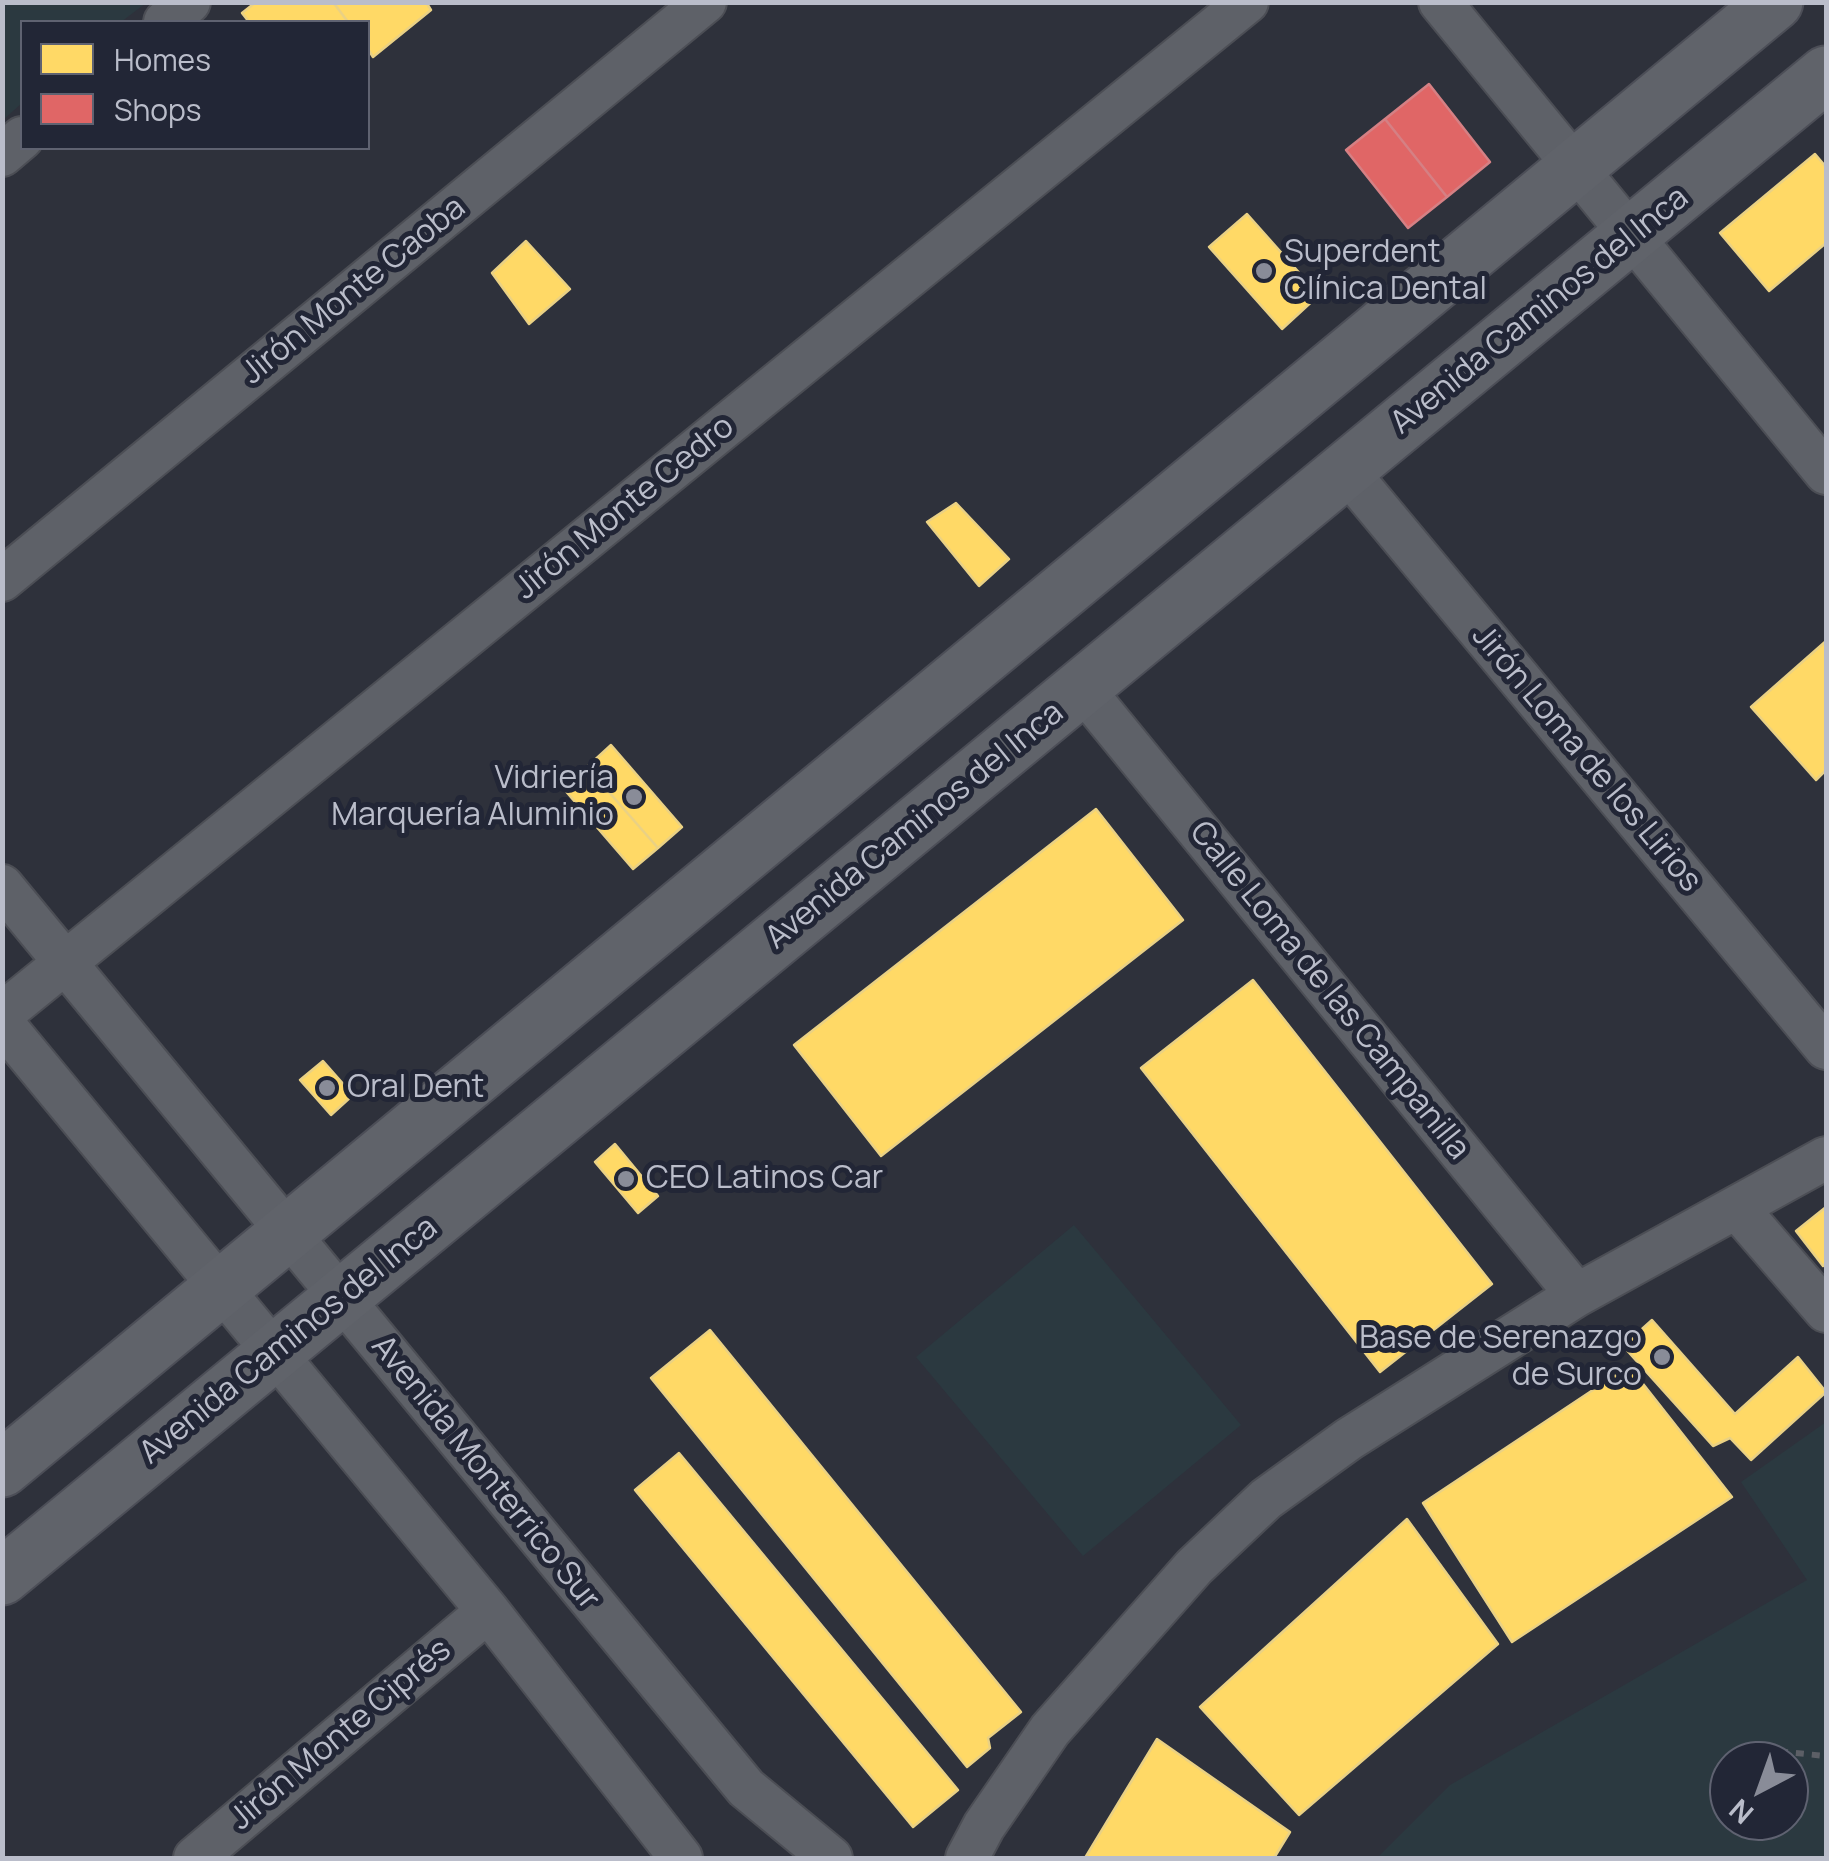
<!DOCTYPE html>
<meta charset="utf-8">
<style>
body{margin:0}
#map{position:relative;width:1829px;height:1861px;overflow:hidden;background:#2e313b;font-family:Manrope,sans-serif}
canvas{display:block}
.frame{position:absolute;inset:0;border:5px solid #babdca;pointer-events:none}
.legend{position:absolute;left:20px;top:20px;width:350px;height:130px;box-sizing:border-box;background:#222636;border:2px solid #5f6271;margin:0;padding:12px 18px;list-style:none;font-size:30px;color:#babdca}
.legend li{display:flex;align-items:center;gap:20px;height:50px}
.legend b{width:50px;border:2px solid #5f6271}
.north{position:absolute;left:1709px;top:1741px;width:100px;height:100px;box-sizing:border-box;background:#222636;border:2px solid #5f6271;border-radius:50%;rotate:221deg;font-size:28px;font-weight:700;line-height:40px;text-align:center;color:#babdca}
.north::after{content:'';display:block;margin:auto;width:35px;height:45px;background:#898c98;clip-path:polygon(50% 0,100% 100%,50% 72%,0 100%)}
</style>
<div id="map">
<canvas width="1829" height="1861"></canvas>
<div class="frame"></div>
<ul class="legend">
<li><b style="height:28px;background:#ffd966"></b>Homes</li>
<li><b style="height:28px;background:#e06666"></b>Shops</li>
</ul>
<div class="north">N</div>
</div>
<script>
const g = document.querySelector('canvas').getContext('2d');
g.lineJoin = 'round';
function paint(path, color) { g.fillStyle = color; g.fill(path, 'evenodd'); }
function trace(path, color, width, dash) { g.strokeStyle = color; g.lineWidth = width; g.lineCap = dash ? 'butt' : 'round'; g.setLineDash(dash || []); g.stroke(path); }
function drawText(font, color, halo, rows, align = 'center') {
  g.font = font + ' Manrope,sans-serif'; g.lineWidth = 10; g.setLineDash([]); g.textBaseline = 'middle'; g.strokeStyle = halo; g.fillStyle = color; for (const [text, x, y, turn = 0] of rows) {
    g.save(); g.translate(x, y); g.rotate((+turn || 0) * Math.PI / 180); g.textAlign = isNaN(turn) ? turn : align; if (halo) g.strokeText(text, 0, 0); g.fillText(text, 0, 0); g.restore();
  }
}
paint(new Path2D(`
 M3 2H146V3L121 22H22V103L3 120Z
 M1074 1225 1241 1425 1083 1556 916 1357Z
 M1826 1422V1858H1377L1450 1785 1807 1580 1741 1482ZM1729 1761H1789V1821H1729Z`), '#2b3940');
const homes = new Path2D(`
 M256 2H333L348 22H249L242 13Z
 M333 2H426L431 10 373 57 368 49V22H348Z
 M1815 154 1826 167V243L1769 291 1720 233Z
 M1247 214 1319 295 1282 329 1209 247Z
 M526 241 570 289 529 324 492 273Z
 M956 503 1009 559 979 586 927 522Z
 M1826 641V770L1816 780 1751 707Z
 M611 745 682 827 658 848 587 767Z
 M587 767 658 848 633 869 563 788Z
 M1096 809 1183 920 881 1156 794 1045Z
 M1253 980 1492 1284 1380 1372 1141 1068Z
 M323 1061 353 1095 331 1115 300 1080Z
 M615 1144 658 1196 638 1213 595 1162Z
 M1826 1207V1263L1823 1266 1796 1231Z
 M1652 1320 1735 1414 1798 1357 1826 1392 1751 1460 1730 1438 1713 1446 1623 1346Z
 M710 1330 1021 1712 988 1738 990 1748 967 1767 651 1378Z
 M1629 1366 1732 1497 1512 1642 1423 1503Z
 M679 1453 958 1790 913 1827 635 1490Z
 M1407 1519 1498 1644 1299 1815 1200 1707Z
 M1157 1739 1290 1832 1274 1858H1085Z`);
paint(homes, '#ffd966');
trace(homes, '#ead184', 2.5);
const shops = new Path2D(`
 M1429 84 1490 162 1447 197 1385 119Z
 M1385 119 1447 197 1408 228 1346 150Z`);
paint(shops, '#e06666');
trace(shops, '#d58084', 2.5);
const minor = new Path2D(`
 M1440 2 1826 473
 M165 22 189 2
 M2 155 22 138
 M1346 470 1826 1048
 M2 580 705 2
 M1082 688 1577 1295
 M2 886 746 1788 831 1858
 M2 1014 1247 2
 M2 1023 488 1611 681 1858
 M1737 1208 1826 1311
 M195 1858 488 1611
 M967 1858 984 1826 1050 1730 1194 1567 1266 1499 1349 1439 1577 1295 1826 1158`);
const major = new Path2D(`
 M2 1469 1775 2
 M2 1577 1826 74`);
trace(minor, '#4c4e55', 46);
trace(major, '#4c4e57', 59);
trace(new Path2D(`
 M1764 1750 1826 1756`), '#5c5f66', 6, [8, 8]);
trace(minor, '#5e6168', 42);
trace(major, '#60636a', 55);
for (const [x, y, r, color] of [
 [1264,271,10,"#898c98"],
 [634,797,10,"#898c98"],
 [327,1088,10,"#898c98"],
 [626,1179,10,"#898c98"],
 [1662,1357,10,"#898c98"]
]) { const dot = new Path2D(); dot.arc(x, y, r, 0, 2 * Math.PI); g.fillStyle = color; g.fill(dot); trace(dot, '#222636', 4); }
drawText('32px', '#babdca', '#222636', [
 ["Superdent",1284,253],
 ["Clínica Dental",1284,290],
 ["Vidriería",614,779,"right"],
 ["Marquería Aluminio",614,816,"right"],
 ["Oral Dent",347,1088],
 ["CEO Latinos Car",646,1179],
 ["Base de Serenazgo",1642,1339,"right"],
 ["de Surco",1642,1376,"right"]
], 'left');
drawText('32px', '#babdca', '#222636', [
 ["Jirón Monte Caoba",354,291,-39],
 ["Avenida Caminos del Inca",1540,311,-39],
 ["Jirón Monte Cedro",625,508,-39],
 ["Jirón Loma de los Lirios",1586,759,50],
 ["Avenida Caminos del Inca",915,826,-39],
 ["Calle Loma de las Campanilla",1329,991,51],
 ["Avenida Caminos del Inca",289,1341,-39],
 ["Avenida Monterrico Sur",485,1473,51],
 ["Jirón Monte Ciprés",341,1735,-40]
]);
</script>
